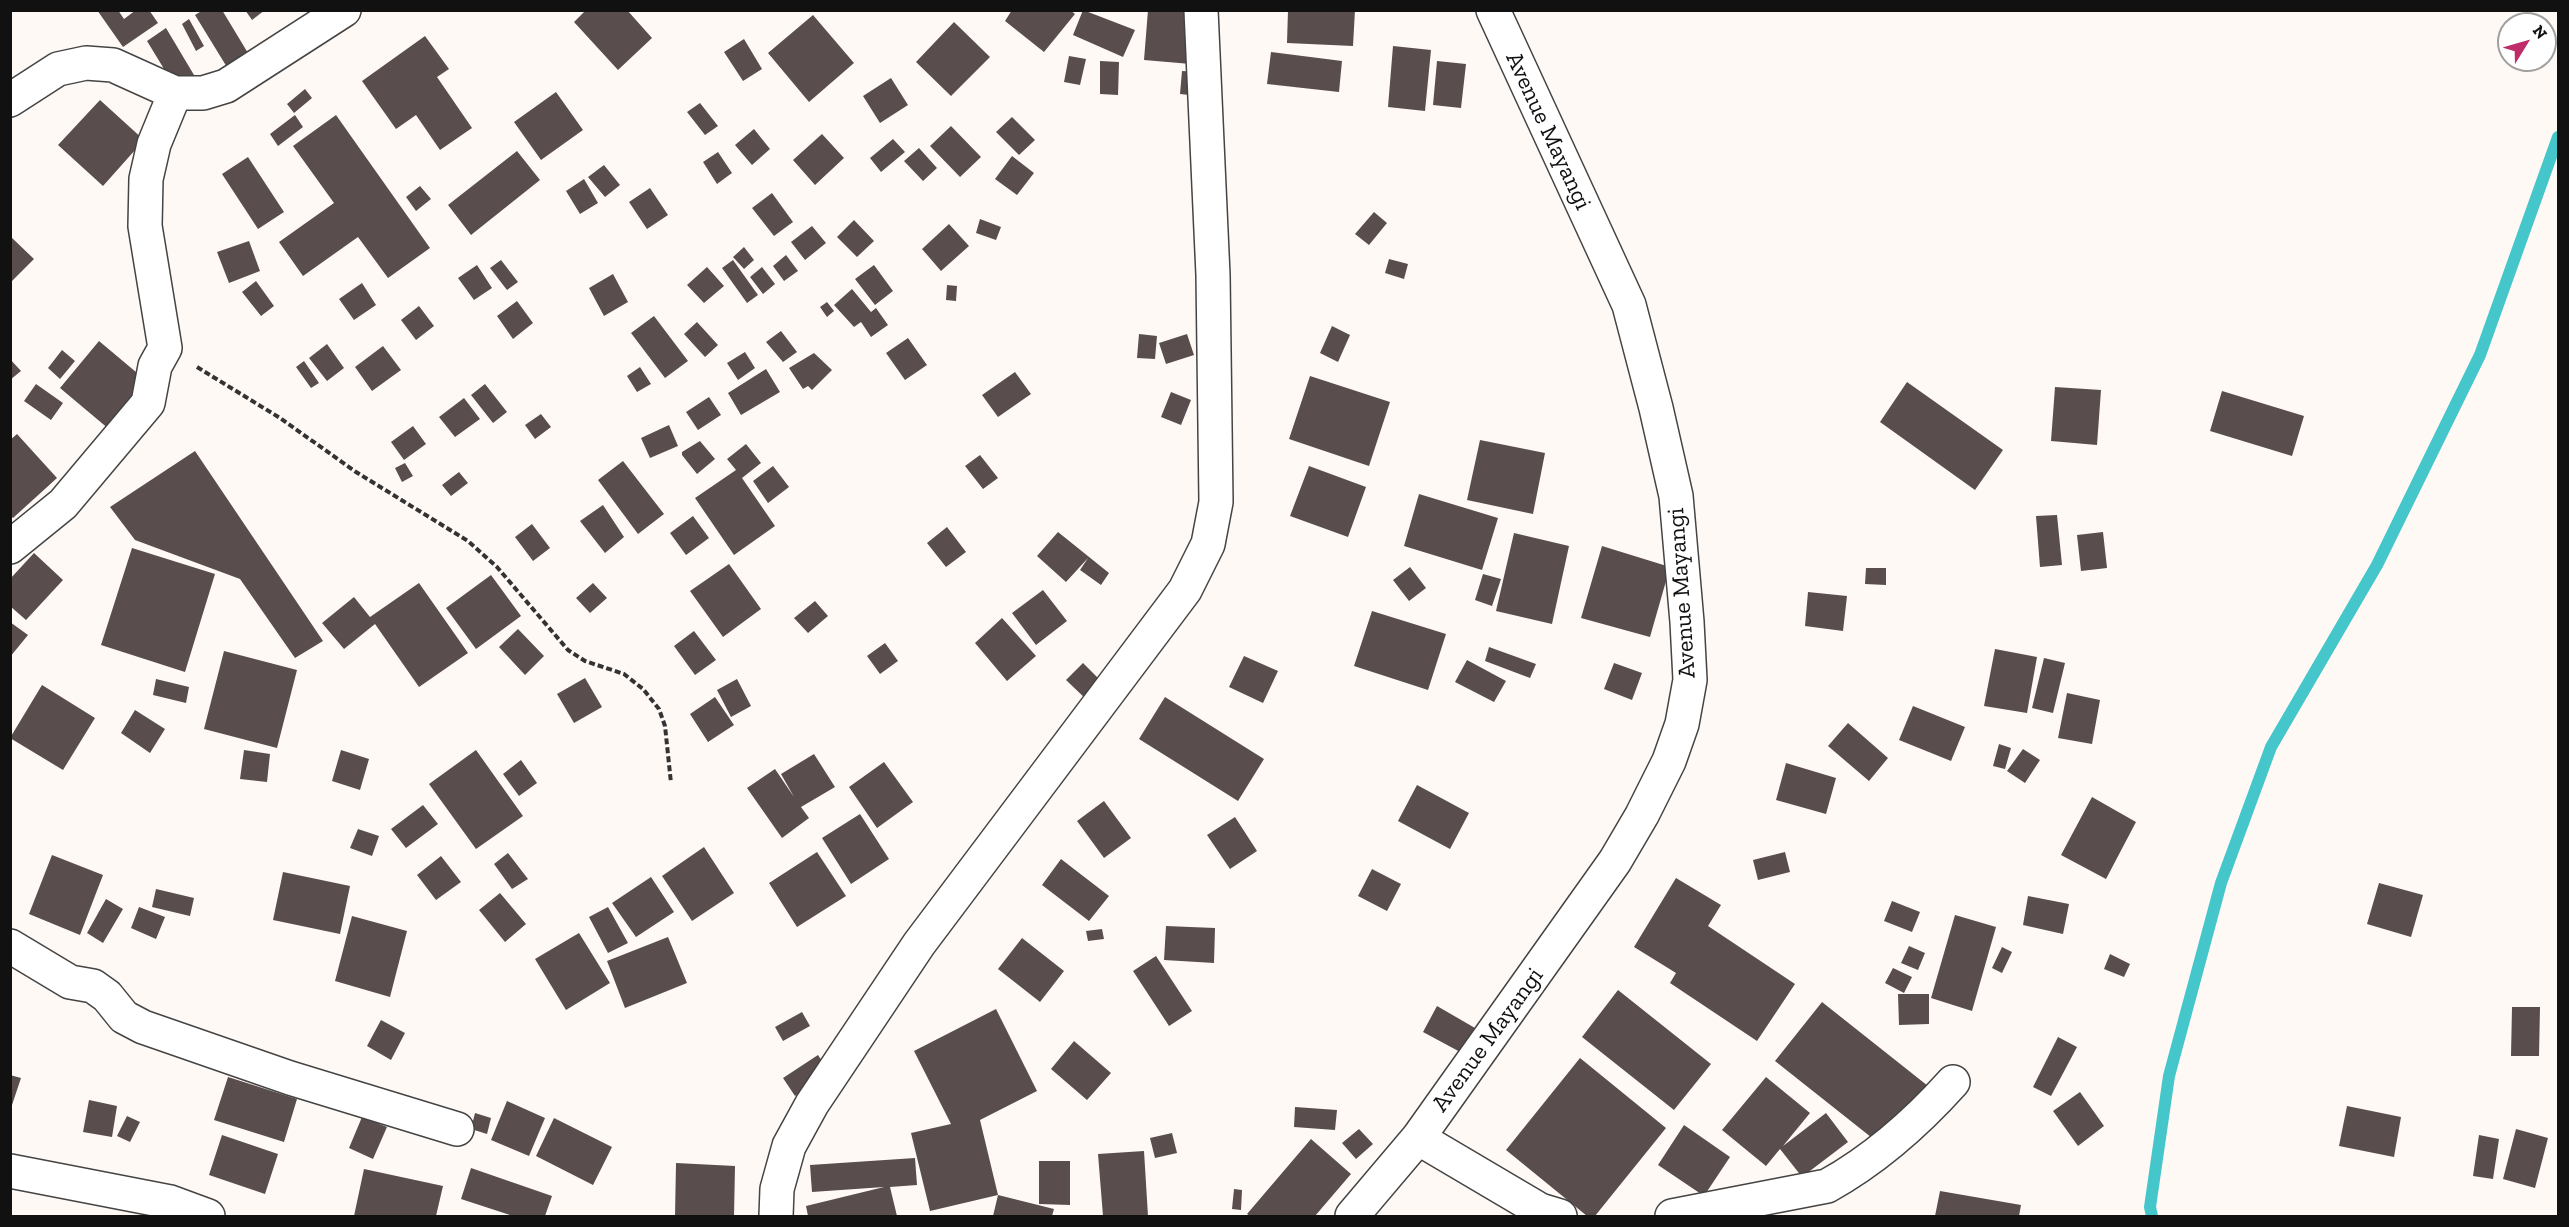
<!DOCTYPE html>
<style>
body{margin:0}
#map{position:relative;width:2569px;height:1227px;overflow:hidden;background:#fff9f5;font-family:"Zilla Slab",serif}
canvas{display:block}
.frame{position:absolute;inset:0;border:12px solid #111;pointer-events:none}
.north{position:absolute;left:2497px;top:12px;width:60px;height:60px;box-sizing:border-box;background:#fff;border:2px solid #a0a0a0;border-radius:50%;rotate:53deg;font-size:16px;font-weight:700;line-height:24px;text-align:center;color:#111}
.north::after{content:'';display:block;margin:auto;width:21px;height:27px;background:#be2c6a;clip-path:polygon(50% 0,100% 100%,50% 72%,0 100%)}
</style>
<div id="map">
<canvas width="2569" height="1227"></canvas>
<div class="frame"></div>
<div class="north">N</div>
</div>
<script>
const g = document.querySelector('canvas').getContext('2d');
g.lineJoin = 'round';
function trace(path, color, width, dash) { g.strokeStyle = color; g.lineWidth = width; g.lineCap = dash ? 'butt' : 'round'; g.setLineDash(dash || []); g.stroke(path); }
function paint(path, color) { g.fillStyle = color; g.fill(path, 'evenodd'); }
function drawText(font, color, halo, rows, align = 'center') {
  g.font = font + ' "Zilla Slab",serif'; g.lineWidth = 6; g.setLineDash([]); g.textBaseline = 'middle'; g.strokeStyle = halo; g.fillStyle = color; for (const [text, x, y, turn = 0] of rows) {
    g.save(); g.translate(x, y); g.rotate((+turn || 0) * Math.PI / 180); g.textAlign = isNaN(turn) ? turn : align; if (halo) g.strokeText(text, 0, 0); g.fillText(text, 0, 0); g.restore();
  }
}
trace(new Path2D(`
 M2152 1216 2150 1207 2169 1076 2221 883 2271 747 2377 565 2480 355 2558 137`), '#44c6ca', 12);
paint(new Path2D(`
 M97 10H118L124 19 136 10H149L158 23 123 47Z
 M203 10H222L254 63 233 77 195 15Z
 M245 10H265L252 20Z
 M586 10H627L652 38 618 70 574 22Z
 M1012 10H1070L1075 14 1044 52 1005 21Z
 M1083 10 1135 30 1123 57 1073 35Z
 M1148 10H1219L1214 66 1144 60Z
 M1288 10H1355L1353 46 1287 43Z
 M813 15 854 63 809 102 768 53Z
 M189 19 204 46 196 51 182 24Z
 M954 22 990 57 951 96 916 62Z
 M166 28 194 75 175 87 147 41Z
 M425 36 449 69 437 77 472 128 440 150 416 115 396 129 362 81Z
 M744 39 762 69 743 81 724 52Z
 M1393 46 1431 50 1425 111 1388 107Z
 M1271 52 1342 61 1339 92 1267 84Z
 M1069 56 1086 59 1080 85 1064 82Z
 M1100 61 1119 62 1118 95 1100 94Z
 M1437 61 1466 64 1461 108 1433 105Z
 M1182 71 1200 72 1199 96 1180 94Z
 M891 78 908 105 880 123 863 96Z
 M305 89 312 98 294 113 287 104Z
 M556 92 583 130 541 160 514 122Z
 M100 100 144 140 103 186 58 145Z
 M700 103 718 126 705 135 687 112Z
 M295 115 303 127 278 146 270 134Z
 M336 115 430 248 388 278 358 237 303 276 279 242 334 203 293 146Z
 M1012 117 1035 140 1019 155 996 132Z
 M951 126 981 157 960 177 930 146Z
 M754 129 770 149 752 165 735 145Z
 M822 134 844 158 815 185 793 160Z
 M893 139 905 152 881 172 870 158Z
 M919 148 937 168 923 181 904 161Z
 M517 151 540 180 471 235 448 205Z
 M718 152 732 173 717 184 703 162Z
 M1012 156 1034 173 1017 195 995 179Z
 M248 157 284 212 258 229 222 174Z
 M604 165 620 185 605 197 588 177Z
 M584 179 598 203 580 214 566 191Z
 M420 186 431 199 416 211 406 197Z
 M650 188 668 215 647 229 629 202Z
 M772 193 793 222 774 236 752 208Z
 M1374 212 1387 223 1369 245 1355 234Z
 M980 219 1001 227 996 240 976 233Z
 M854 220 874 241 857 257 837 237Z
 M949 224 969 246 941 271 922 249Z
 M812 226 826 243 805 260 791 242Z
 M10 236 34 259 10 283Z
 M249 241 260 271 229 283 217 252Z
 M744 247 754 260 744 269 733 257Z
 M786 255 798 271 784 281 773 266Z
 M1389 259 1408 264 1404 279 1385 273Z
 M501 260 518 282 507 290 490 268Z
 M733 260 758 295 747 303 722 268Z
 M477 265 492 288 474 300 458 278Z
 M874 265 893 291 875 305 855 279Z
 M707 267 724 286 704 303 687 285Z
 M762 267 775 284 763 294 750 277Z
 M613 274 628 302 604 316 589 288Z
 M256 281 274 306 261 316 242 292Z
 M362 283 376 305 354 320 339 299Z
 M947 285 957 286 956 301 946 300Z
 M852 289 871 312 876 308 888 325 871 337 861 322 854 327 834 305Z
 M517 301 533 323 513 339 497 316Z
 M827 302 834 311 827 317 820 307Z
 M419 306 434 326 416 340 401 320Z
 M654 316 688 361 665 378 631 333Z
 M697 322 718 345 705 357 684 334Z
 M1332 326 1350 335 1338 362 1320 353Z
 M781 331 797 352 783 362 766 342Z
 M1139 334 1157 336 1155 359 1137 358Z
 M1187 334 1194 355 1166 364 1159 343Z
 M908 338 927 365 905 380 886 353Z
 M99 341 155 388 116 435 60 388Z
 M327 344 344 368 327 381 309 358Z
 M383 346 401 370 372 391 355 367Z
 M62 350 75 361 60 379 48 368Z
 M745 352 755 368 738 380 727 363Z
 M814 353 832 370 812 390 808 386 803 389 789 368Z
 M10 359 21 371 10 380Z
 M304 361 319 383 311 388 296 367Z
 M640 367 651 384 637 392 627 376Z
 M766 369 780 392 741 415 728 393Z
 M1015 372 1031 394 998 417 982 395Z
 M1310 376 1390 402 1369 466 1289 439Z
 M1907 382 2003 450 1975 490 1880 422Z
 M36 384 63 403 51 420 24 401Z
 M485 384 507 412 493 423 471 395Z
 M2055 387 2101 390 2097 445 2051 441Z
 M2222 391 2304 416 2292 456 2210 431Z
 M1171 392 1191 400 1181 425 1161 417Z
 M709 397 721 415 698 430 686 412Z
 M464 398 480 419 455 437 439 417Z
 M541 414 551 427 535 439 525 425Z
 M669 425 678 446 650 458 641 438Z
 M413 426 426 444 404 460 391 442Z
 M17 434 57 478 13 518 10 515V440Z
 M1480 440 1545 453 1533 514 1467 500Z
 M700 441 715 459 697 474 682 455V452Z
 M746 444 761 463 742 478 775 526 734 555 695 498 736 470 727 459Z
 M195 451 323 641 295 658 240 579 135 540 110 507Z
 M980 455 998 478 983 489 965 466Z
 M623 461 664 514 638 534 598 480Z
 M405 463 413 476 402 482 395 468Z
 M773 466 789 487 768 503 753 481Z
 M1309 466 1366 487 1348 537 1290 516Z
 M459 472 468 483 451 496 442 485Z
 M1419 494 1498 518 1482 570 1404 546Z
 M603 505 624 537 605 553 580 521Z
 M2057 515 2062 565 2040 567 2036 516Z
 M693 516 709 538 686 555 670 533Z
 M532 524 550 548 533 561 515 537Z
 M947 527 966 552 946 567 927 543Z
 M1058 532 1109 573 1101 585 1080 570 1088 558 1066 582 1037 556Z
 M2103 532 2107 568 2081 571 2077 535Z
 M1514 533 1569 546 1552 624 1496 611Z
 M1602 546 1670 567 1650 637 1581 618Z
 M132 548 215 574 185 672 101 645Z
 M34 553 63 580 26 620 10 606V579Z
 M729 564 761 609 723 637 690 591Z
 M1410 567 1426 588 1409 601 1393 580Z
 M1866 568H1886V585L1865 584Z
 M1483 574 1501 579 1492 606 1475 600Z
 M491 575 521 616 476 649 446 608Z
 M419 583 468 653 419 687 375 624 344 649 322 623 354 597 370 617Z
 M593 583 607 598 590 613 576 598Z
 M1043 590 1067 621 1036 645 1012 613Z
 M1808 592 1847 596 1843 631 1805 626Z
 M815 601 828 616 808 633 794 618Z
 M1372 611 1446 634 1428 690 1354 666Z
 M1002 618 1036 656 1007 681 975 643Z
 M10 622 28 635 10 657Z
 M518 629 544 656 525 675 499 647Z
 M694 631 716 660 695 675 674 646Z
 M885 643 898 661 880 674 867 656Z
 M1489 647 1536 664 1530 678 1485 661Z
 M1995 649 2037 657 2027 713 1984 706Z
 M224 651 297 670 277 748 204 729Z
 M1244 656 1278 671 1263 703 1229 687Z
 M2044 658 2065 663 2053 713 2032 708Z
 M1467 660 1506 681 1494 702 1455 682Z
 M1083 663 1105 685 1088 701 1066 680Z
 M1614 663 1642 673 1632 700 1604 689Z
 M585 678 602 707 574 723 557 694Z
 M156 679 189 687 186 703 153 695Z
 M737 679 751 706 731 717 717 690Z
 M42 685 95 718 63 770 10 738Z
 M2067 693 2100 700 2092 744 2058 738Z
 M715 697 734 725 708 742 690 714Z
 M1165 697 1264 759 1238 801 1139 739Z
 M1913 706 1965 727 1951 761 1899 740Z
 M135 710 165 729 150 753 121 733Z
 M1848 723 1888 758 1869 781 1828 746Z
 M1999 744 2011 748 2005 769 1993 766Z
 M2023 749 2040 760 2025 783 2007 771Z
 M244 750 270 754 267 782 240 779Z
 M341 750 369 759 360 790 332 781Z
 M476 750 523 816 476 849 429 784Z
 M814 754 835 787 801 807 809 818 782 838 747 788 775 769 794 797 781 774Z
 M521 760 537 783 519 796 503 774Z
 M884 762 913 802 877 828 849 787Z
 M1786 763 1836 778 1826 814 1776 800Z
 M1417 785 1469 813 1450 849 1398 821Z
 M2092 797 2136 822 2106 879 2061 855Z
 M1104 801 1131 838 1104 858 1077 821Z
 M423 805 438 824 406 848 391 829Z
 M860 814 889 859 851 884 822 838Z
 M1235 817 1257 851 1230 869 1207 835Z
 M358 829 379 836 372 856 350 848Z
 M704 847 734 893 692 921 662 876Z
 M817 852 846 896 797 927 769 883Z
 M1785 852 1790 872 1758 880 1753 860Z
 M508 853 528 879 512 889 494 864Z
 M52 855 103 875 80 935 29 914Z
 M441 856 461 882 436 900 417 875Z
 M1061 859 1109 896 1089 921 1042 885Z
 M1372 869 1401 884 1387 911 1358 896Z
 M283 872 350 886 340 934 273 920Z
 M651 877 674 912 636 937 612 903Z
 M1676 878 1721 905 1708 926 1795 984 1757 1041 1670 983 1676 973 1634 947Z
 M2379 883 2423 895 2411 937 2367 924Z
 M156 889 194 898 190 916 152 907Z
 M500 893 526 924 505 942 479 910Z
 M2028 896 2069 904 2063 934 2023 925Z
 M106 899 123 909 103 943 87 933Z
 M1892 901 1920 912 1912 932 1884 921Z
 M139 907 165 917 156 939 131 928Z
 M608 907 628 943 608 953 589 917Z
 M1955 915 1996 927 1972 1011 1931 998Z
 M352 916 407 931 390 997 335 981Z
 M1166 926 1215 928 1214 963 1164 960Z
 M1102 929 1104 939 1088 941 1086 931Z
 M579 933 610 983 566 1010 535 959Z
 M668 937 687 983 625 1008 607 961Z
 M1022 938 1064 971 1040 1002 998 969Z
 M1909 946 1925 953 1918 970 1901 963Z
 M2002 947 2012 952 2002 973 1992 968Z
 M2110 954 2130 964 2124 977 2104 969Z
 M1156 956 1192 1011 1169 1026 1133 971Z
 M1893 968 1912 977 1904 993 1885 983Z
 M1618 990 1711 1064 1674 1110 1582 1037Z
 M1898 994H1929V1024L1899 1025Z
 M1822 1002 1928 1086 1881 1145 1775 1061Z
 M1437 1006 1475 1028 1462 1053 1423 1032Z
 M2512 1007H2540L2539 1056H2511Z
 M996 1009 1037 1091 980 1120 998 1195 930 1211 911 1133 951 1124 914 1051Z
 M802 1012 810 1026 783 1041 775 1027Z
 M381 1020 405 1033 391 1060 367 1046Z
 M2058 1037 2077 1047 2051 1096 2033 1087Z
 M1074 1041 1111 1073 1087 1100 1051 1069Z
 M818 1055 830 1073 795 1096 783 1078Z
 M1580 1058 1666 1128 1595 1216H1587L1506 1150Z
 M10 1075 21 1078 11 1108 10 1107Z
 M228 1077 297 1099 284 1142 214 1120Z
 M1766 1077 1810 1113 1783 1146 1826 1113 1848 1142 1802 1177 1780 1149 1766 1166 1722 1130Z
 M2080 1092 2104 1126 2078 1146 2053 1111Z
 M89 1100 117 1106 112 1137 83 1132Z
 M507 1101 545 1118 529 1156 491 1140Z
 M2347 1106 2401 1117 2394 1157 2339 1146Z
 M1295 1107 1337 1110 1335 1130 1294 1127Z
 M475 1113 491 1118 487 1134 471 1129Z
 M127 1116 140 1122 130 1142 117 1136Z
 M362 1117 387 1127 373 1159 349 1148Z
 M554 1118 612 1147 593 1185 536 1156Z
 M1684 1125 1730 1157 1704 1196 1658 1165Z
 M1359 1129 1373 1144 1356 1159 1342 1143Z
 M2516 1129 2548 1138 2535 1188 2503 1179Z
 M1172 1133 1177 1153 1155 1158 1150 1138Z
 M222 1135 278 1154 265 1194 209 1175Z
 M2479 1135 2499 1139 2493 1179 2473 1176Z
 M1311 1139 1351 1174 1315 1216H1250L1247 1214Z
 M1144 1151 1148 1216H1103L1098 1154Z
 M915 1158 917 1185 890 1187 897 1216H808L806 1206 884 1187 812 1192 810 1165Z
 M1039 1161H1070V1205L1039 1204Z
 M676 1163 735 1166 734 1216H675Z
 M471 1168 552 1196 545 1216H513L461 1199Z
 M364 1169 443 1186 436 1216H354Z
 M1234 1189 1242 1190 1241 1210 1232 1209Z
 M1940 1191 2021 1205 2019 1216H1935Z
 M998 1195 1054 1209 1052 1216H993Z`), '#594e4d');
const minor = new Path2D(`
 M10 100 58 69 86 63 113 65 175 93H203L226 86 344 10
 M10 547 63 504 148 403 155 366 165 348 145 226 146 179 154 144 175 93
 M10 946 70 982 93 986 107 996 124 1017 143 1027 290 1078 457 1129
 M1418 1138 1540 1210 1560 1216
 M10 1171 170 1202 208 1216
 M776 1216 777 1189 789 1146 812 1104 919 944 1185 590 1208 544 1216 502 1213 275 1201 10
 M1352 1216 1418 1138 1615 861 1642 815 1669 761 1682 724 1690 680 1687 622 1676 496 1656 408 1629 305 1493 10
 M1672 1216 1827 1186C1874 1160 1917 1122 1953 1082`);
trace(minor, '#444', 36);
trace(new Path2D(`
 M197 367 280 418 356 472 468 541 497 567 568 650 585 661 624 674 643 689 659 709 665 726 671 783`), '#333', 4, [6, 3]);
trace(minor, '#fff', 33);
drawText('24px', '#111', '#fff', [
 ["Avenue Mayangi",1548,131,65],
 ["Avenue Mayangi",1682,593,-94],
 ["Avenue Mayangi",1488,1040,-54]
]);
</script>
